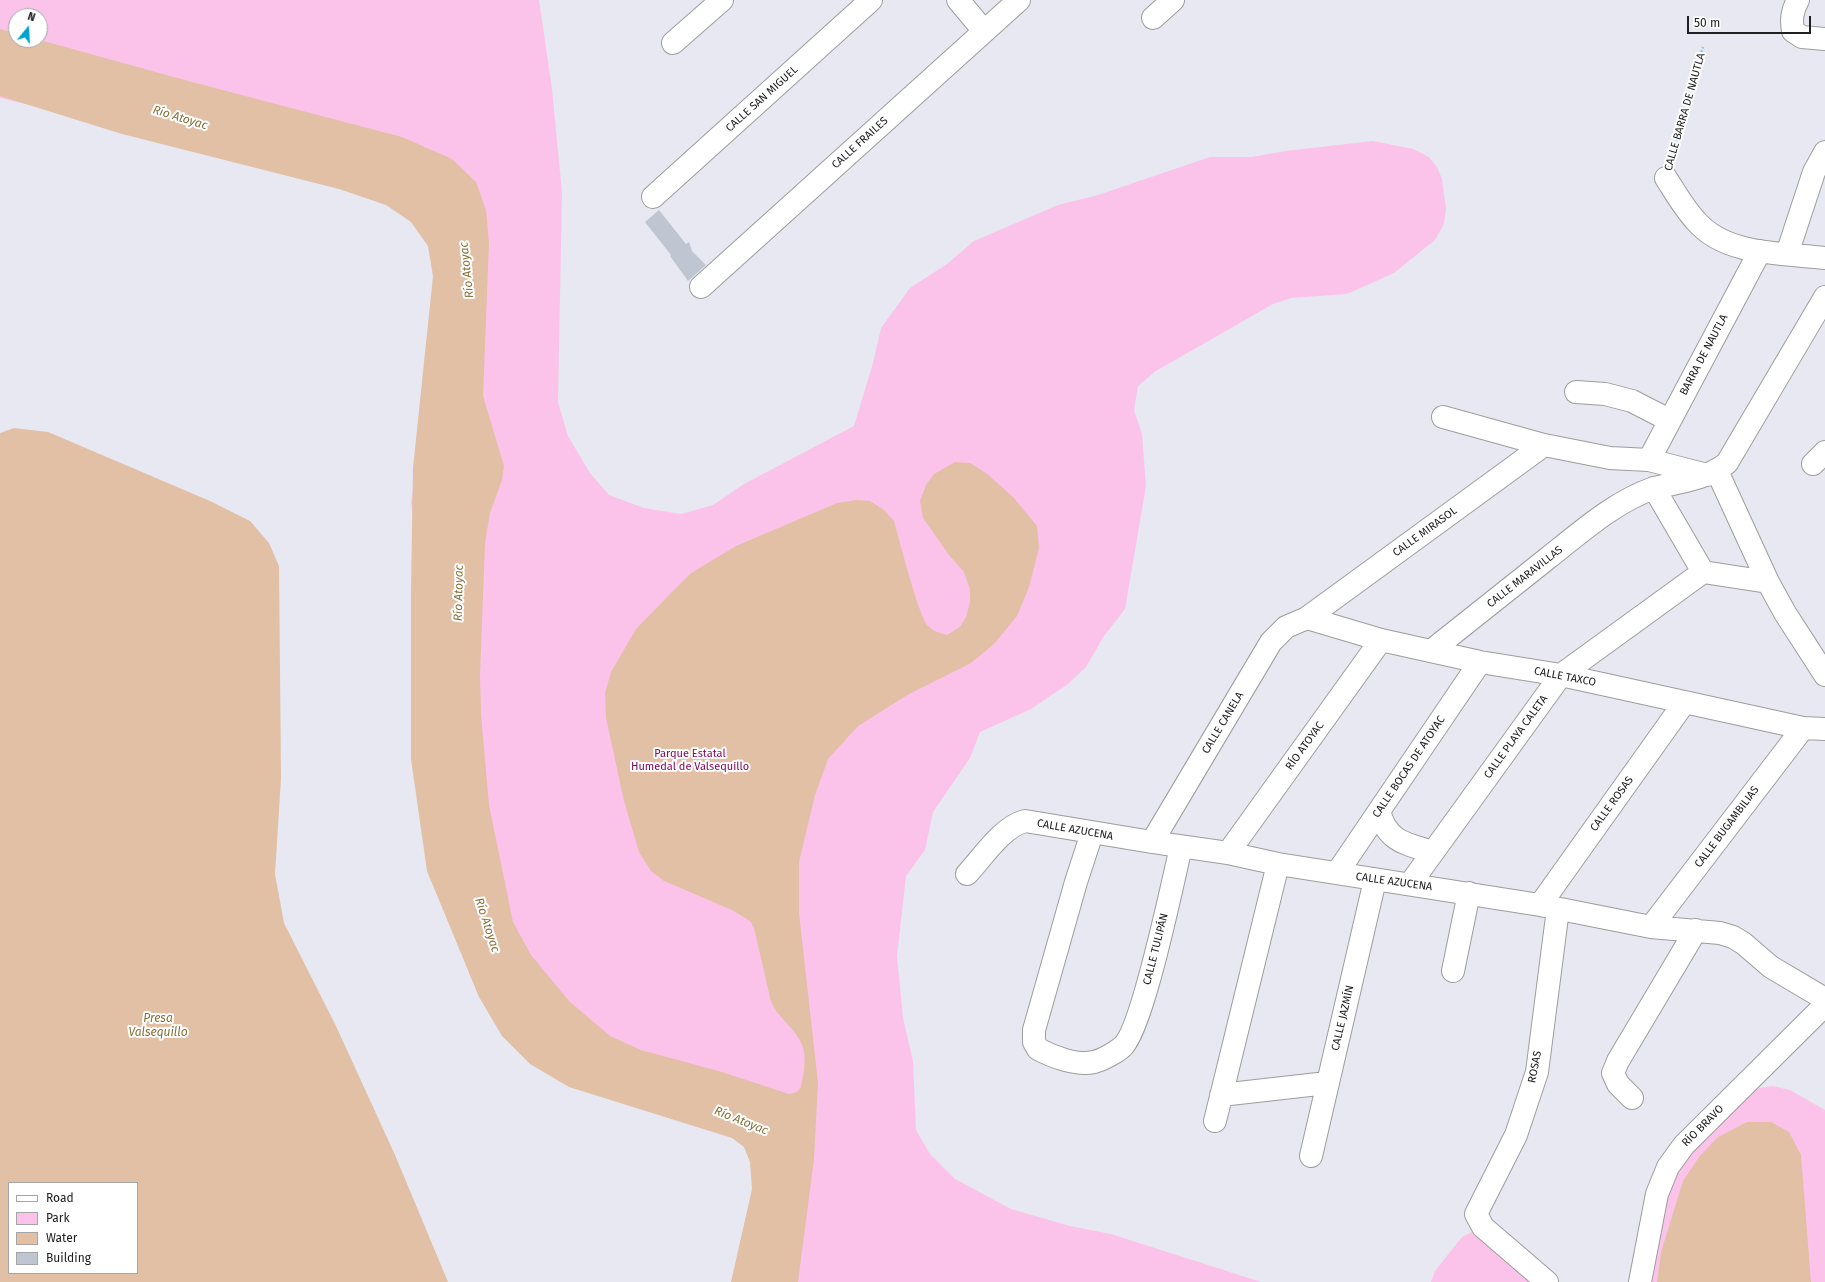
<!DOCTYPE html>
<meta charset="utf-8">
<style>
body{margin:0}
#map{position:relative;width:1825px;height:1282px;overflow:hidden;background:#e7e8f1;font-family:"Fira Sans",sans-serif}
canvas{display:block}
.legend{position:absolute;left:8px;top:1182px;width:130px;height:92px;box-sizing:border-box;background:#fff;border:1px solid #a6a6a6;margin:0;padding:5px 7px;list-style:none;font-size:12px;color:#202020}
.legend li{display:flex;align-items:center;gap:8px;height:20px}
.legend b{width:20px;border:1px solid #a6a6a6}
.north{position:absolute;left:8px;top:8px;width:40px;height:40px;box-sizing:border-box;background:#fff;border:1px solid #a6a6a6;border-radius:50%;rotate:18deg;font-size:11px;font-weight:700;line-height:16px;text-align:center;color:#202020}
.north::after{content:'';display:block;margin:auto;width:14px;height:18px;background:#00a1d1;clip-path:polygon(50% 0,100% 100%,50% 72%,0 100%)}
.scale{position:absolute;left:1687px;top:16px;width:124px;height:18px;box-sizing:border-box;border:2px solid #202020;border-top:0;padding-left:5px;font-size:12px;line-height:14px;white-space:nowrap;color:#202020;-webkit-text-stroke:3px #fff;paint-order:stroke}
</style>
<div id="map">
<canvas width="1825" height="1282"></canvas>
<ul class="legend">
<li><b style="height:5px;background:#fff"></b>Road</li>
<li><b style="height:11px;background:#fcc3ea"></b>Park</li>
<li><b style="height:11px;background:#e1c0a5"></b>Water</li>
<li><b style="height:11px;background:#bfc5d1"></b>Building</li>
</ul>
<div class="north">N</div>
<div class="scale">50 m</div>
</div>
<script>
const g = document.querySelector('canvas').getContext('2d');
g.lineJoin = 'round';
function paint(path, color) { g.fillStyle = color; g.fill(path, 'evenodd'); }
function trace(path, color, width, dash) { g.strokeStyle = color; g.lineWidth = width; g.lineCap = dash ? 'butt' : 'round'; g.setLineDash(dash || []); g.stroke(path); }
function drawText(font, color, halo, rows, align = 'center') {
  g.font = font + ' "Fira Sans",sans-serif'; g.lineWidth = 4; g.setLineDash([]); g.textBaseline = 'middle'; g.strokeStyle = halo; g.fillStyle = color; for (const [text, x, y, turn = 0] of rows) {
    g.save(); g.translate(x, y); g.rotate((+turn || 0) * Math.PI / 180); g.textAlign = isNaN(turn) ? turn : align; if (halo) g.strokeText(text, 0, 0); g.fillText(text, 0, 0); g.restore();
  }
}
paint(new Path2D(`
 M0 0H539L552 89 562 192 558 402 568 436 590 473 609 495 644 508 681 514 713 505 744 484 854 426 873 363 881 328 910 288 947 264 974 241 1058 205 1098 195 1210 157H1252L1285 151 1373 141 1413 149 1429 157 1437 167 1442 179 1446 209 1444 224 1435 240 1394 273 1347 294 1291 298 1273 304 1156 371 1138 386 1134 410 1142 434 1146 486 1125 609 1104 636 1086 667 1068 684 1031 709 980 732 970 758 933 812 925 850 906 876 897 956 903 1018 913 1061 916 1130 930 1154 955 1179 1011 1209 1070 1226 1111 1234 1261 1282H752L760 1132 507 1024 441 722 411 502 451 241 423 210 274 162 0 98ZM16 16H40V40H16Z
 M1773 1086 1790 1090 1825 1110V1282H1632L1631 1268 1643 1229 1672 1187 1688 1145 1720 1105 1760 1088Z
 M1478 1229 1545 1282H1431L1435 1271 1462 1237Z`), '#fcc3ea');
paint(new Path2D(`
 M0 29 16 33V40H40L192 82 402 137 452 159 476 182 486 210 489 243 483 396 504 466 502 480 490 513 485 543 480 675 481 714 489 805 513 922 531 955 569 1001 610 1036 641 1050 722 1072 789 1094C798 1093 801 1090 802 1081 805 1068 807 1050 799 1039 791 1025 778 1017 771 1002L754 928 750 921 732 910 664 881 651 871 639 852 624 801 606 718 605 693 611 672 636 629 670 594 691 573 736 546 837 503 857 500 870 501 884 510 894 521C899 539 919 617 928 626 934 632 940 633 947 635L960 627 966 617 970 602V589L964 572 949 555 923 518 920 501 926 485 934 474 955 462 970 463 986 473 1013 497 1037 526 1039 548 1029 587 1017 616 994 644 971 663 909 694 858 726 828 759 815 795 799 862V913L818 1083 814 1159 798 1282H731L752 1189 750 1162 744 1147 732 1138 569 1087 530 1064 502 1036 479 997 427 871 411 759V590L413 468 433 276 428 246 411 222 386 205 339 189 122 134 0 96Z
 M14 428 48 432 210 501 250 521 269 543 279 566 281 778 275 874 284 923 336 1026 395 1155 448 1282H0V433ZM9 1183H137V1273H9Z
 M1747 1122H1771L1789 1132 1801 1155 1811 1282H1657L1661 1252 1683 1181 1699 1157 1718 1137Z`), '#e1c0a5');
paint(new Path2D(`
 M659 210 686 244 689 242 692 251 706 265 688 281 670 256 671 255 645 222Z`), '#bfc5d1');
const minor = new Path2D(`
 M958 0 984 31
 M1798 0C1792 11 1791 19 1793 31L1802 37 1825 39
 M1153 18 1173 0
 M673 43 722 0
 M1666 178C1675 192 1684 208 1696 221 1726 256 1783 253 1825 258
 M653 197 871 0
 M1787 254 1814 172 1825 152
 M701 287 1019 0
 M1576 392 1605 394 1632 401 1669 420
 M1443 417 1544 445 1610 458 1649 460 1707 475
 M1649 460 1760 251
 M1813 464 1825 452
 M1717 471 1768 582 1785 613 1825 675
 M1654 488C1679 482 1707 479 1727 463L1825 297
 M1703 572 1768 582
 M1307 618 1381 640 1480 662 1561 675 1803 728 1825 729
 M1431 651C1470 620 1509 589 1548 558 1581 532 1614 502 1654 488L1703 572
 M1379 811C1387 842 1406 844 1433 852
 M1092 833 1076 882 1034 1030V1042L1038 1049C1053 1057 1077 1066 1094 1062 1102 1060 1115 1053 1121 1048 1142 1033 1173 880 1181 847
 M1152 842 1271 642 1286 627 1307 618 1544 445
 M1228 853 1381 640
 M1337 873 1480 662
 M967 874C983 857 1002 827 1025 821L1152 842 1228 853 1278 864 1540 905 1651 927 1720 933 1733 937 1743 943 1771 967 1825 999
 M1410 884 1561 675 1703 572
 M1540 905 1684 703
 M1651 927 1803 728
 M1453 971 1469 893
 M1221 1095 1327 1083
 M1632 1098 1618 1084 1613 1073 1618 1061 1696 930
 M1215 1121 1278 864
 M1311 1156 1375 880
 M1547 1282 1483 1227 1476 1214 1516 1135 1537 1072 1558 909
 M1640 1282 1657 1194 1668 1167 1684 1145 1825 1005`);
trace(minor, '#9d9d9d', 24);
trace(new Path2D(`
 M1671 160 1703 47`), '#6aceff', 2.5, [2, 2]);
trace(minor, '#fff', 22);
drawText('11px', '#202020', '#fff', [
 ["CALLE SAN MIGUEL",762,99,-42],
 ["CALLE BARRA DE NAUTLA",1685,112,-74],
 ["CALLE FRAILES",860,143,-42],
 ["BARRA DE NAUTLA",1704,355,-62],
 ["CALLE MIRASOL",1425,532,-36],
 ["CALLE MARAVILLAS",1525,577,-38],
 ["CALLE TAXCO",1565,677,11],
 ["CALLE CANELA",1223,723,-59],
 ["CALLE PLAYA CALETA",1516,737,-54],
 ["RÍO ATOYAC",1305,746,-54],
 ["CALLE BOCAS DE ATOYAC",1409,767,-56],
 ["CALLE ROSAS",1612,804,-54],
 ["CALLE BUGAMBILIAS",1727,827,-53],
 ["CALLE AZUCENA",1075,830,10],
 ["CALLE AZUCENA",1394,882,8],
 ["CALLE TULIPÁN",1156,949,-76],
 ["CALLE JAZMÍN",1343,1018,-77],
 ["ROSAS",1535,1067,-79],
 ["RÍO BRAVO",1703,1126,-45]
]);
drawText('11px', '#86065f', '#fff', [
 ["Parque Estatal",690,754],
 ["Humedal de Valsequillo",690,767]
]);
drawText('italic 12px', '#847037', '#fff', [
 ["Río Atoyac",180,118,17],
 ["Río Atoyac",467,270,-96],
 ["Río Atoyac",459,593,-89],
 ["Río Atoyac",487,925,72],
 ["Presa",158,1019],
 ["Valsequillo",158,1033],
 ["Río Atoyac",741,1121,22]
]);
</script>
